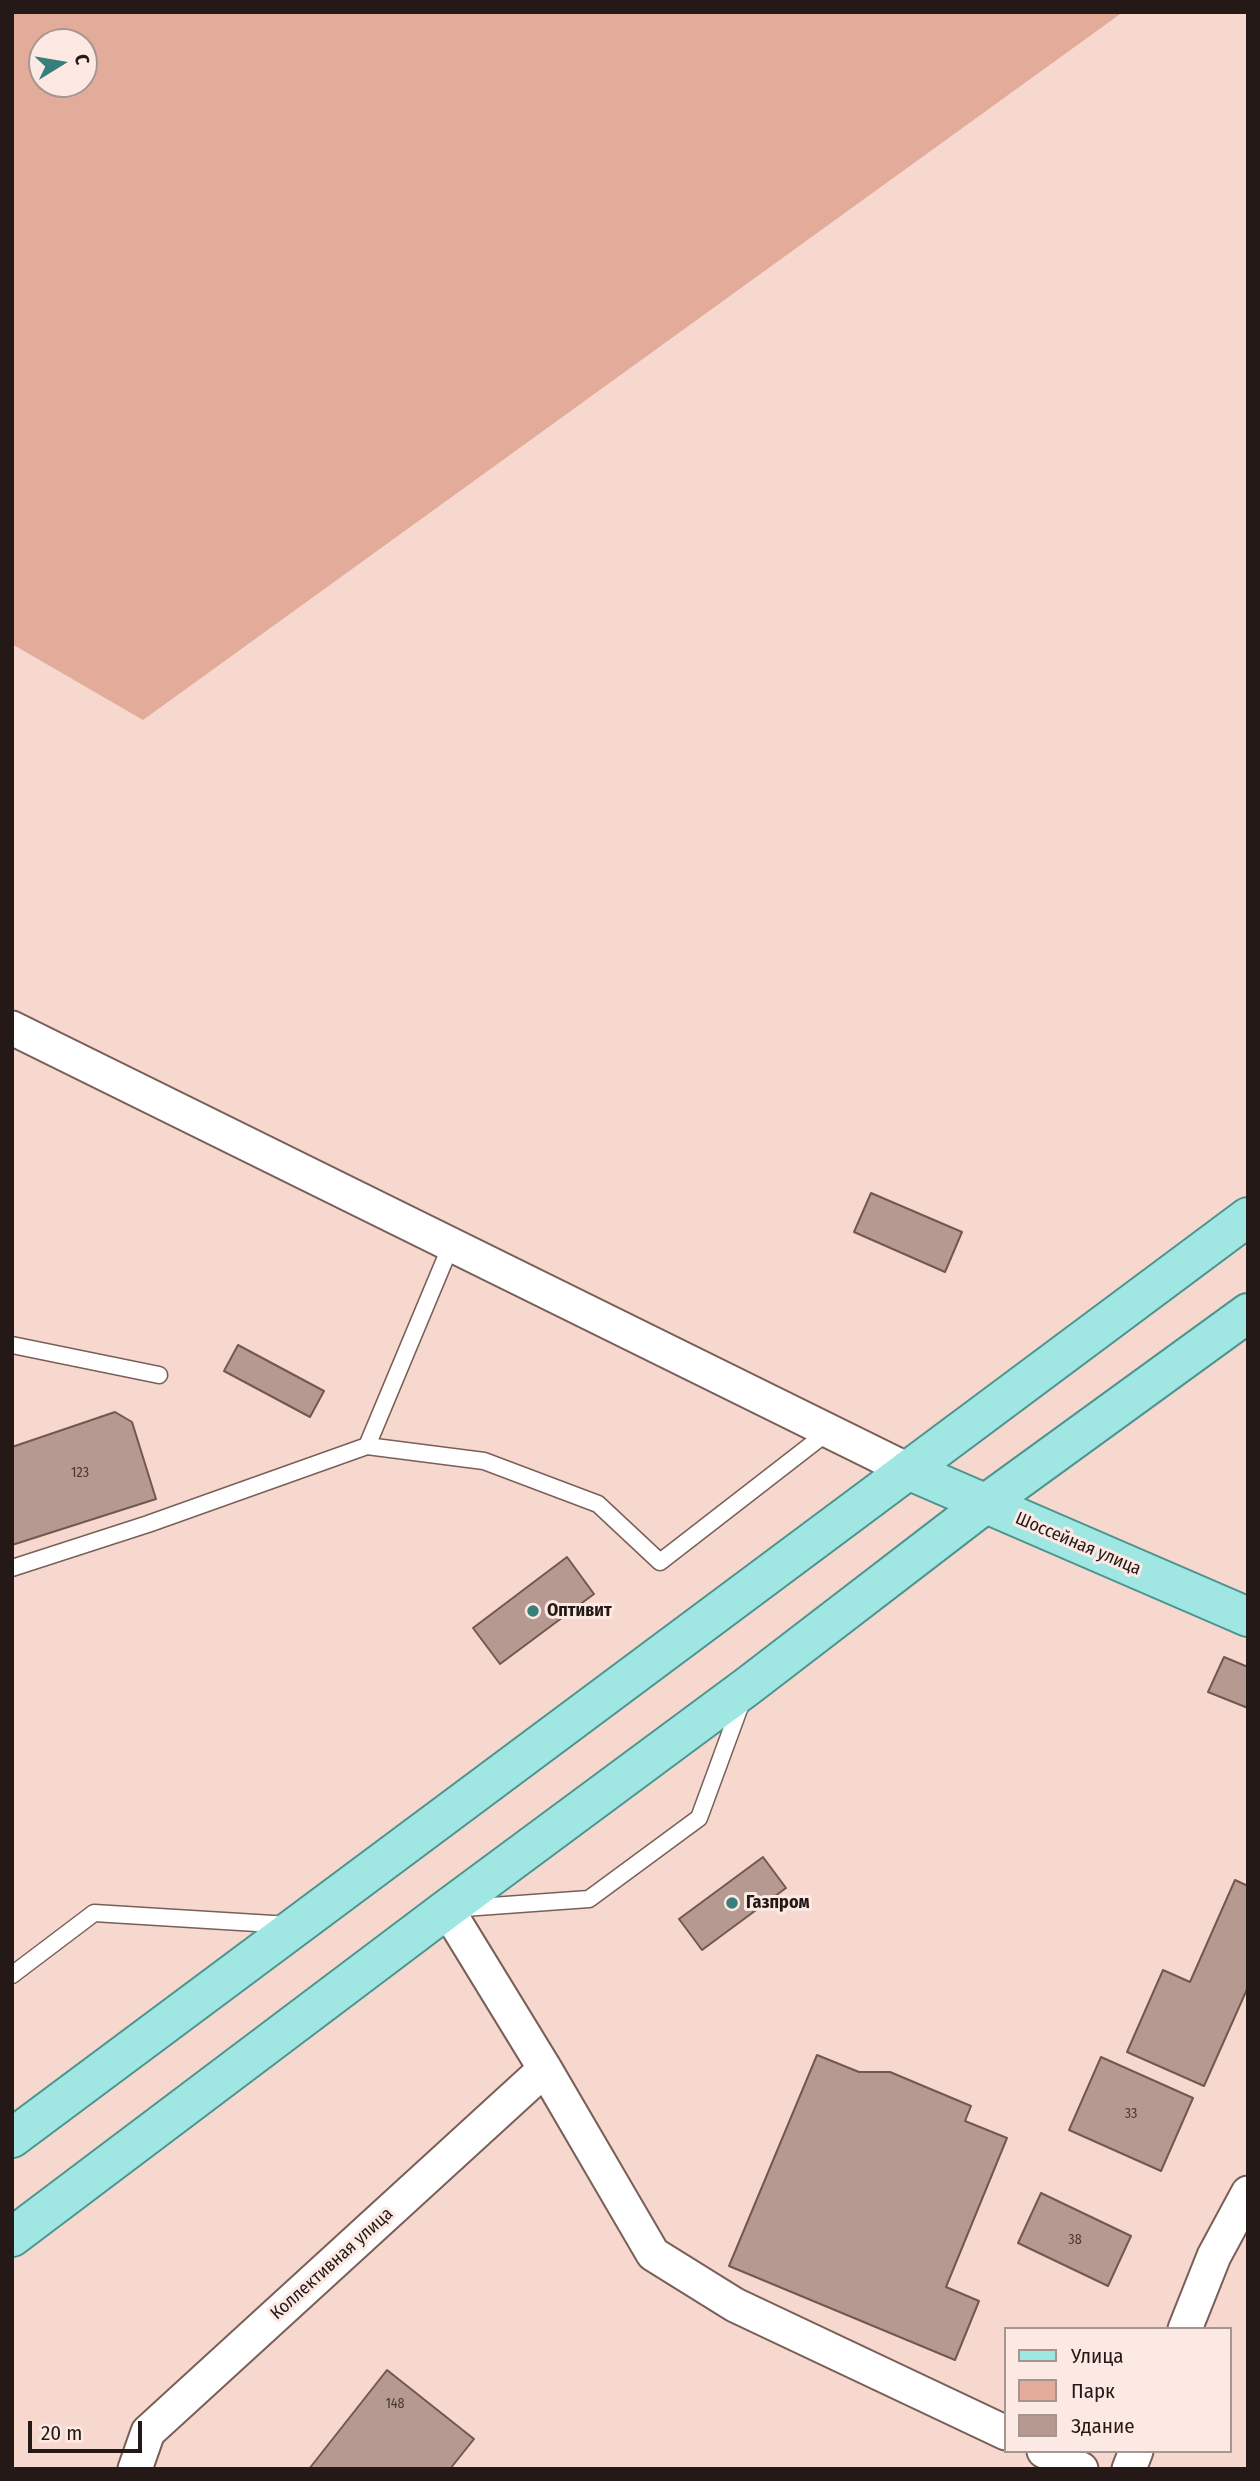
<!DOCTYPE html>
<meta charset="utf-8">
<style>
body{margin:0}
#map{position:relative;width:1260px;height:2481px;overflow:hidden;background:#f7d8cf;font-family:"Fira Sans Condensed",sans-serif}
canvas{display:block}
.frame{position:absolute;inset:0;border:14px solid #241916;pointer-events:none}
.legend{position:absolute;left:1004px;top:2327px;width:228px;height:126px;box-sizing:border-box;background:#fce9e3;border:2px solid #a69691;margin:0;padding:9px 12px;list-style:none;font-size:21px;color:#241916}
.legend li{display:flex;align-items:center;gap:14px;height:35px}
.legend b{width:35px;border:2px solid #a69691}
.north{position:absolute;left:28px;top:28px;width:70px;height:70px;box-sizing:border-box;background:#fce9e3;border:2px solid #a69691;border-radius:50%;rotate:79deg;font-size:19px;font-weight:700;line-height:28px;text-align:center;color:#241916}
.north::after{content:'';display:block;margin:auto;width:24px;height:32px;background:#377f7b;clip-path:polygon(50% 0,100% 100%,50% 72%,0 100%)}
.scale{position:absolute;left:28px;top:2421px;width:114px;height:32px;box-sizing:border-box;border:4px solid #241916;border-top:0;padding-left:9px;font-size:21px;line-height:24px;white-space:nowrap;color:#241916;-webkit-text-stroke:5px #fce9e3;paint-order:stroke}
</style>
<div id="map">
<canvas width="1260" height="2481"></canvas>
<div class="frame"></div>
<ul class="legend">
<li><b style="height:9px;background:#a0e7e3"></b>Улица</li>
<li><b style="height:19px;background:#e2ab9a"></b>Парк</li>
<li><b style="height:19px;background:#b69991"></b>Здание</li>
</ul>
<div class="north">С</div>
<div class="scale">20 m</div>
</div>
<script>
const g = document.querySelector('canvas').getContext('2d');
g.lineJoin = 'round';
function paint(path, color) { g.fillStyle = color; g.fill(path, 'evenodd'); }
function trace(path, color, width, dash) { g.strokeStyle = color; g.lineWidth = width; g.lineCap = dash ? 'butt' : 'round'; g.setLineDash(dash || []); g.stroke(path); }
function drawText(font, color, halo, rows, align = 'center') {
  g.font = font + ' "Fira Sans Condensed",sans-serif'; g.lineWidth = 6; g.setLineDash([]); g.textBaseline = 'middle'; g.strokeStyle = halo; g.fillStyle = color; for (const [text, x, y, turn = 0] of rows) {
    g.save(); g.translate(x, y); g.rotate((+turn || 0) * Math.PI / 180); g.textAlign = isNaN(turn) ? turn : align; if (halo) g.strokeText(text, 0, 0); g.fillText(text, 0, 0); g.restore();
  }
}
paint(new Path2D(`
 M12 12H1123L143 720 12 644ZM42 42H84V84H42Z`), '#e2ab9a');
const building = new Path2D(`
 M871 1193 962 1232 945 1272 854 1232Z
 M238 1345 324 1391 310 1417 224 1371Z
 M115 1412 132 1422 156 1499 12 1545V1447Z
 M567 1557 594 1594 500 1664 473 1628Z
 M1224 1657 1248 1667V1708L1208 1692Z
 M763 1857 786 1888 702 1950 679 1919Z
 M1235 1880 1248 1886V1987L1204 2086 1127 2052 1163 1970 1190 1982Z
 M817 2055 859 2072H890L971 2106 965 2121 1007 2138 946 2287 979 2301 955 2360 729 2266Z
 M1101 2057 1193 2098 1161 2171 1069 2130Z
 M1041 2193 1131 2236 1108 2286 1018 2243Z
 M387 2370 474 2439 450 2469H309Z`);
paint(building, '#b69991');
trace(building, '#735850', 2);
const lane = new Path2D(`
 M12 1345 159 1375
 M367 1446 451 1245
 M12 1568 148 1524 367 1446 484 1461 598 1504 660 1562 829 1431
 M464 1908 589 1899 699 1818 742 1701
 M12 1975 94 1913 289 1925`);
const street = new Path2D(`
 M12 1028 908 1470
 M447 1909 545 2069 653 2254 735 2305 1006 2433
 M1185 2329 1214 2256 1248 2193
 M1044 2451 1081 2469
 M135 2469 148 2432 545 2069
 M1129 2469 1136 2451`);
const primary = new Path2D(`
 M908 1470 1248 1617
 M12 2138 1248 1217
 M12 2237 447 1909 748 1686 985 1504 1248 1313`);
trace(lane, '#795f57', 19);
trace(street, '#795f57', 37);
trace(primary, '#4c948f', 42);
trace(lane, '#fff', 16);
trace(street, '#fff', 33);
trace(primary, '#a0e7e3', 38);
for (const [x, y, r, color] of [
 [533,1611,7,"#377f7b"],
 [732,1903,7,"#377f7b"]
]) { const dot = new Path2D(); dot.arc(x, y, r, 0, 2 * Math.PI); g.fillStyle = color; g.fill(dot); trace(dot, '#fce9e3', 2.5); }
drawText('14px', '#483935', null, [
 ["123",80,1473],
 ["33",1131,2114],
 ["38",1075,2240],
 ["148",395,2404]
]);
drawText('18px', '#241916', '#fce9e3', [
 ["Шоссейная улица",1078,1544,23],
 ["Коллективная улица",332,2264,-42]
]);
drawText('bold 18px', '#241916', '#fce9e3', [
 ["Оптивит",547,1611],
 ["Газпром",746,1903]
], 'left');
</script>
